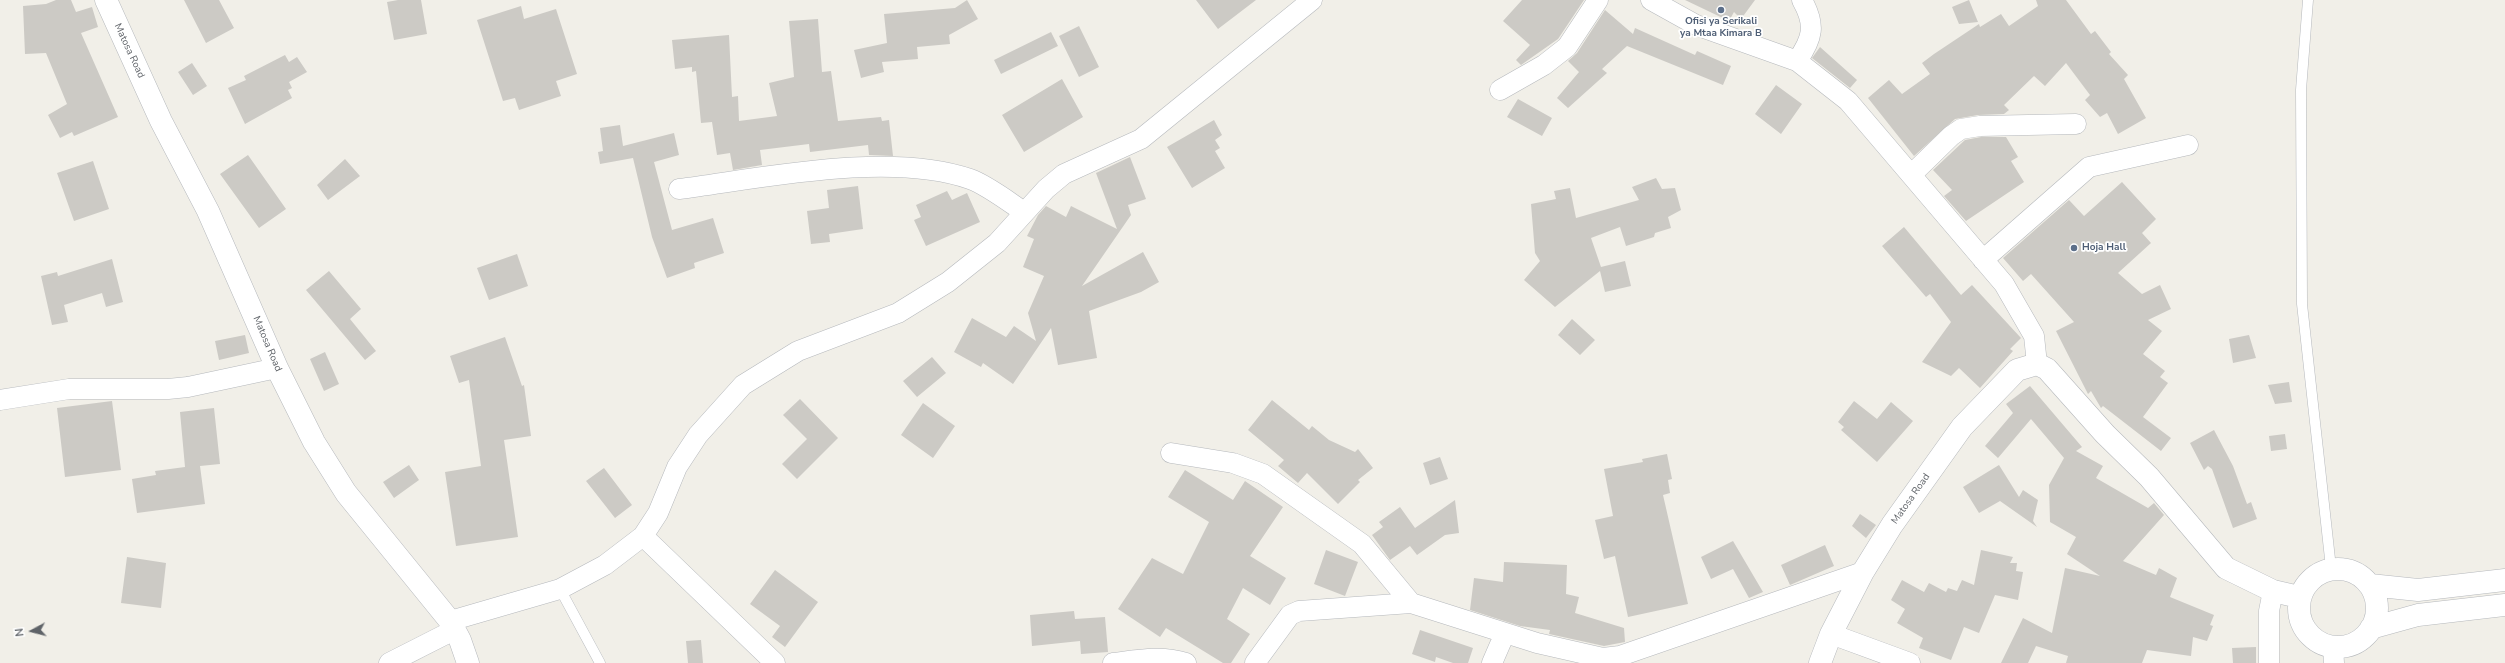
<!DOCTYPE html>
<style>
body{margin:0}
#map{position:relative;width:2505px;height:663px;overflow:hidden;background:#f1efe8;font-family:"Nunito Sans",sans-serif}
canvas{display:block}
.north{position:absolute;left:12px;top:611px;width:40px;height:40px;-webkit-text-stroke:3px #fff;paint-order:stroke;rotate:263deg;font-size:11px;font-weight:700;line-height:16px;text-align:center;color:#5f6368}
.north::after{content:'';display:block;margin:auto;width:14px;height:18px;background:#5f6368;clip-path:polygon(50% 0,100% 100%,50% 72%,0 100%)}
</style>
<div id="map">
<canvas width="2505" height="663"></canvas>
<div class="north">N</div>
</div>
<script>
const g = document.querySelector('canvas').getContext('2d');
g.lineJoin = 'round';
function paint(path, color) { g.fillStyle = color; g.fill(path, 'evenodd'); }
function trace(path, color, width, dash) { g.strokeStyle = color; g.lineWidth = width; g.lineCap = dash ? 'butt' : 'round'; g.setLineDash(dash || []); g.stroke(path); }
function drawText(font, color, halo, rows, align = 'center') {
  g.font = font + ' "Nunito Sans",sans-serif'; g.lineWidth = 3.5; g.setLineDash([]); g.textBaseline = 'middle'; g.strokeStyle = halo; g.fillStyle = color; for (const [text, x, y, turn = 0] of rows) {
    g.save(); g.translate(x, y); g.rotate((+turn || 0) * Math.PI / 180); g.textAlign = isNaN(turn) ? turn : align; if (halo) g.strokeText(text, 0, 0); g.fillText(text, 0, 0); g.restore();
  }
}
paint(new Path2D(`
 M56 0H71L76 12 92 7 98 27 81 33 118 117 74 136 72 132 60 138 48 115 67 104 46 53 25 54 23 6 46 4Z
 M184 0H219L234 28 206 43Z
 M398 0H421L427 34 394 40 387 2Z
 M967 0 978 19 949 35 950 44 917 47 918 59 882 62 884 72 861 78 854 50 887 43 884 14 955 8Z
 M1196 0H1256L1218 29Z
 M1522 0H1584L1558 39 1521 65 1516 60 1530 45 1503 21Z
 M1685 0H1755L1741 19 1734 12 1729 21Z
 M1969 0 1978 22 1959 24 1952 7Z
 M2036 0H2066L2091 34 2095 31 2111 52 2109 54 2128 75 2124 79 2146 118 2118 134 2107 113 2100 117 2085 100 2090 95 2066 63 2045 86 2034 76 2004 105 2009 110 2004 114 1978 115 1955 119 1914 156 1868 98 1889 80 1902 94 1930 74 1922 63 1934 54 1979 24 1980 27 2001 14 2009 26 2038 6Z
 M521 6 524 19 556 9 577 74 556 81 561 96 519 110 515 98 503 101 477 20Z
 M1605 10 1633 34 1635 28 1695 55 1697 51 1731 66 1723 85 1627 46 1602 69 1607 73 1568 108 1557 98 1579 72 1568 61 1577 53Z
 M818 19 822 72 831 71 838 121 881 117 882 121 889 120 893 156 869 155 868 145 810 152 809 144 760 150 762 165 733 170 730 153 717 155 712 122 701 123 696 71 692 72V67L675 69 672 40 729 35 732 97 738 96 739 121 777 116 769 83 794 77 789 21Z
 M1079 26 1099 67 1079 77 1059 36Z
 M1051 32 1058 46 1001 74 994 60Z
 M1820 47 1857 80 1850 88 1812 58Z
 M285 55 289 62 297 57 307 72 289 82 292 88 288 90 292 98 245 124 228 88 246 80 244 76Z
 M192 63 207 86 193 95 178 72Z
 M1062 79 1083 117 1024 152 1002 115Z
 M1776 85 1802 104 1781 134 1755 114Z
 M1518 99 1552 118 1542 136 1507 117Z
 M1214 120 1222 135 1215 140 1220 148 1215 151 1225 168 1192 188 1167 147Z
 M620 125 623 146 674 133 679 155 654 162 672 230 713 218 724 253 694 263 695 268 667 278 652 237 633 158 600 164 598 152 603 151 600 128Z
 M1981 137H2006L2018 157 2011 161 2024 182 1966 221 1944 196 1952 190 1933 170 1965 140Z
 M248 155 286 209 259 228 220 174Z
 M1130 157 1146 199 1128 205 1131 215 1082 286 1143 252 1159 282 1141 292 1089 311 1097 358 1058 365 1051 328 1013 384 983 363 981 367 954 352 972 318 1006 337 1014 326 1036 341 1028 313 1044 276 1023 267 1034 239 1027 236 1038 215 1046 206 1066 217 1071 206 1117 229 1096 173Z
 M345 159 360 176 328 200 317 185Z
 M93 161 109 209 74 221 57 173Z
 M1656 178 1662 189 1675 188 1681 210 1668 217 1671 228 1655 233 1654 237 1626 246 1620 227 1591 238 1601 267 1625 261 1631 286 1605 292 1600 271 1555 307 1524 280 1540 261 1535 253 1531 204 1556 199 1554 191 1570 188 1576 218 1639 200 1632 187Z
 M2122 182 2156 219 2142 233 2151 243 2118 273 2142 294 2160 285 2171 309 2148 320 2162 331 2143 354 2165 371 2160 377 2168 383 2143 417 2171 438 2161 451 2103 406 2101 408 2091 391 2088 394 2056 331 2074 322 2031 274 2023 281 2003 258 2069 200 2084 216Z
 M858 186 863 229 829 234 830 242 811 244 807 211 829 208 827 190Z
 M947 191 952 200 967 193 980 222 926 246 914 220 921 217 916 205Z
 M1904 227 1961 295 1972 285 2021 338 2010 349 2013 351 1980 388 1959 368 1951 376 1922 362 1951 322 1930 294 1926 297 1882 246Z
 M517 254 528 286 489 300 477 268Z
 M112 259 123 302 106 307 102 293 64 305 68 322 52 325 41 276 57 272 58 276Z
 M329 271 361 309 350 319 376 351 365 360 306 290Z
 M1572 319 1595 340 1580 355 1558 335Z
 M245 335 249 353 219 360 215 341Z
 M2249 335 2256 358 2233 363 2229 339Z
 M505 337 522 386 524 385 531 436 504 440 518 537 456 546 445 472 481 466 469 380 459 383 450 356Z
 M325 352 339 384 324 391 310 359Z
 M932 357 946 373 917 397 903 381Z
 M2289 382 2292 402 2275 404 2268 385Z
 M2030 386 2082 447 2076 451 2103 466 2096 478 2148 508 2154 503 2164 515 2123 561 2156 575 2159 568 2177 578 2170 597 2214 615 2210 625 2213 626 2207 641 2193 637 2191 656 2147 650 2142 663H2066L2068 656 2036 646 2028 663H2001L2023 618 2052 633 2065 568 2100 576 2067 554 2076 537 2050 522 2049 485 2064 458 2031 419 1998 458 1985 446 2013 413 2006 404Z
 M800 399 838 438 797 479 782 464 807 439 783 415Z
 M1272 400 1309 430 1312 426 1329 440 1355 452 1358 449 1373 468 1358 480 1360 482 1338 504 1307 473 1298 483 1278 466 1284 460 1248 430Z
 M112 401 121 470 65 477 57 408Z
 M1854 401 1877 419 1891 402 1913 421 1877 462 1841 430 1844 427 1838 422Z
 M923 403 955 426 933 458 901 435Z
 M214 408 220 464 200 466 205 504 137 513 132 479 156 475 155 471 185 467 180 412Z
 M2214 430 2233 466 2247 504 2251 502 2257 519 2233 528 2212 469 2208 466 2204 470 2190 443Z
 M2285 434 2287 449 2271 451 2269 436Z
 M1667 454 1672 479 1668 480 1670 493 1663 495 1688 604 1628 617 1615 556 1604 559 1595 520 1613 516 1604 469 1643 462 1642 459Z
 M1440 457 1448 479 1430 485 1423 463Z
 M409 465 419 480 394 498 383 482Z
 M1999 465 2019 497 2023 490 2038 500 2033 521 2037 527 2000 501 1979 513 1963 487Z
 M604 468 632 505 615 518 586 481Z
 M1185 470 1233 500 1245 481 1283 507 1250 556 1286 578 1270 605 1243 588 1227 619 1250 634 1231 663H1223L1166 628 1160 637 1118 609 1152 558 1183 574 1209 522 1168 497Z
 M1455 500 1459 533 1445 535 1417 555 1410 546 1390 560 1372 535 1383 527 1379 522 1400 507 1415 528Z
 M1860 514 1876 525 1866 538 1852 526Z
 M1733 541 1763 592 1749 598 1733 569 1711 579 1701 557Z
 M1825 545 1834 566 1790 585 1781 565Z
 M1326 550 1358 562 1345 596 1314 584Z
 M1981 550 2013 557 2010 563H2017L2016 571 2023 572 2018 600 1995 595 1979 633 1964 627 1951 660 1919 648 1923 638 1897 623 1905 609 1891 600 1902 580 1924 592 1929 583 1946 592 1948 588 1957 591 1962 580 1974 585Z
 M127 557 166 563 161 608 121 603Z
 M1504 562 1567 565 1566 594 1579 597 1575 613 1624 628 1625 642 1604 646 1549 634 1550 630 1520 626 1470 610 1474 578 1503 582Z
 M775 570 818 602 785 647 772 637 780 626 750 604Z
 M1074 611 1075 619 1105 617 1108 652 1081 654 1080 641 1032 646 1030 615Z
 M1420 630 1473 648 1468 663H1453L1436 657 1435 662 1412 654Z
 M701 640 703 663H688L686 641Z
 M2256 647V663H2233L2232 648Z`), '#cccac5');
const service = new Path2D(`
 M2308 0 2301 90 2302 304 2331 568
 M560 589 600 663`);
const minor = new Path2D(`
 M1651 0 1696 25 1797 61 1848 101 2004 284 2034 336 2037 364
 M1797 61C1813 38 1816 25 1802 0
 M1500 90 1544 65 1567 47 1598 0
 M1911 175 1951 136 1961 129 1980 126 2076 124
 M679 189C763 178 890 151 970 179 987 185 1009 202 1024 212
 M1983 260 2089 167 2188 145
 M0 400 69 389H168L188 387 277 368
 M1171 453 1233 463 1263 474 1362 544 1411 603
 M643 536 775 663
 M450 621 560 589 605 565 643 536 658 513 677 467 698 435 743 385 798 351 898 313 948 282 997 243 1046 189 1064 174 1141 139 1312 0
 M1831 634 1910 663
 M2333 647 2334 663
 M389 663 454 630
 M1113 663C1137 660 1162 655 1186 663
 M1255 663 1290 615 1299 611 1411 603 1537 643 1603 658 1620 656 1863 572
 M1492 663 1505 633
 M2269 663V611L2273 591`);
const tertiary = new Path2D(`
 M106 0 161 121 208 211 277 368 314 442 346 493 450 621 460 640 468 663
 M2299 608a39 39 0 1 1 78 0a39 39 0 1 1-78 0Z
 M2370 585 2418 590 2505 580
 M2371 628 2418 615 2505 605
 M1820 663 1831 634 1863 572 1892 525 1962 427 2017 370 2037 364 2047 369 2105 434 2149 477 2226 568 2273 591 2299 597`);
trace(service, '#b5b8bc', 11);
trace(minor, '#b5b8bc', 21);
trace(tertiary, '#b5b8bc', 23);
trace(service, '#fff', 10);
trace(minor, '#fff', 20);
trace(tertiary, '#fff', 22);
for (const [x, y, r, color] of [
 [1721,10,4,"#5c6f8a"],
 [2074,248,4,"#5c6f8a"]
]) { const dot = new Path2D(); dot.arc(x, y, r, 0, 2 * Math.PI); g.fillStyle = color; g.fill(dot); trace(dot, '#fff', 1.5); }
drawText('bold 10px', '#4e5e75', '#fff', [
 ["Ofisi ya Serikali",1721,22],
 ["ya Mtaa Kimara B",1721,34],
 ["Hoja Hall",2082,248,"left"]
]);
drawText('10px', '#5f6368', '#fff', [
 ["Matosa Road",129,51,65],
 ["Matosa Road",267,344,67],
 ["Matosa Road",1911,499,-55]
]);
</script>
